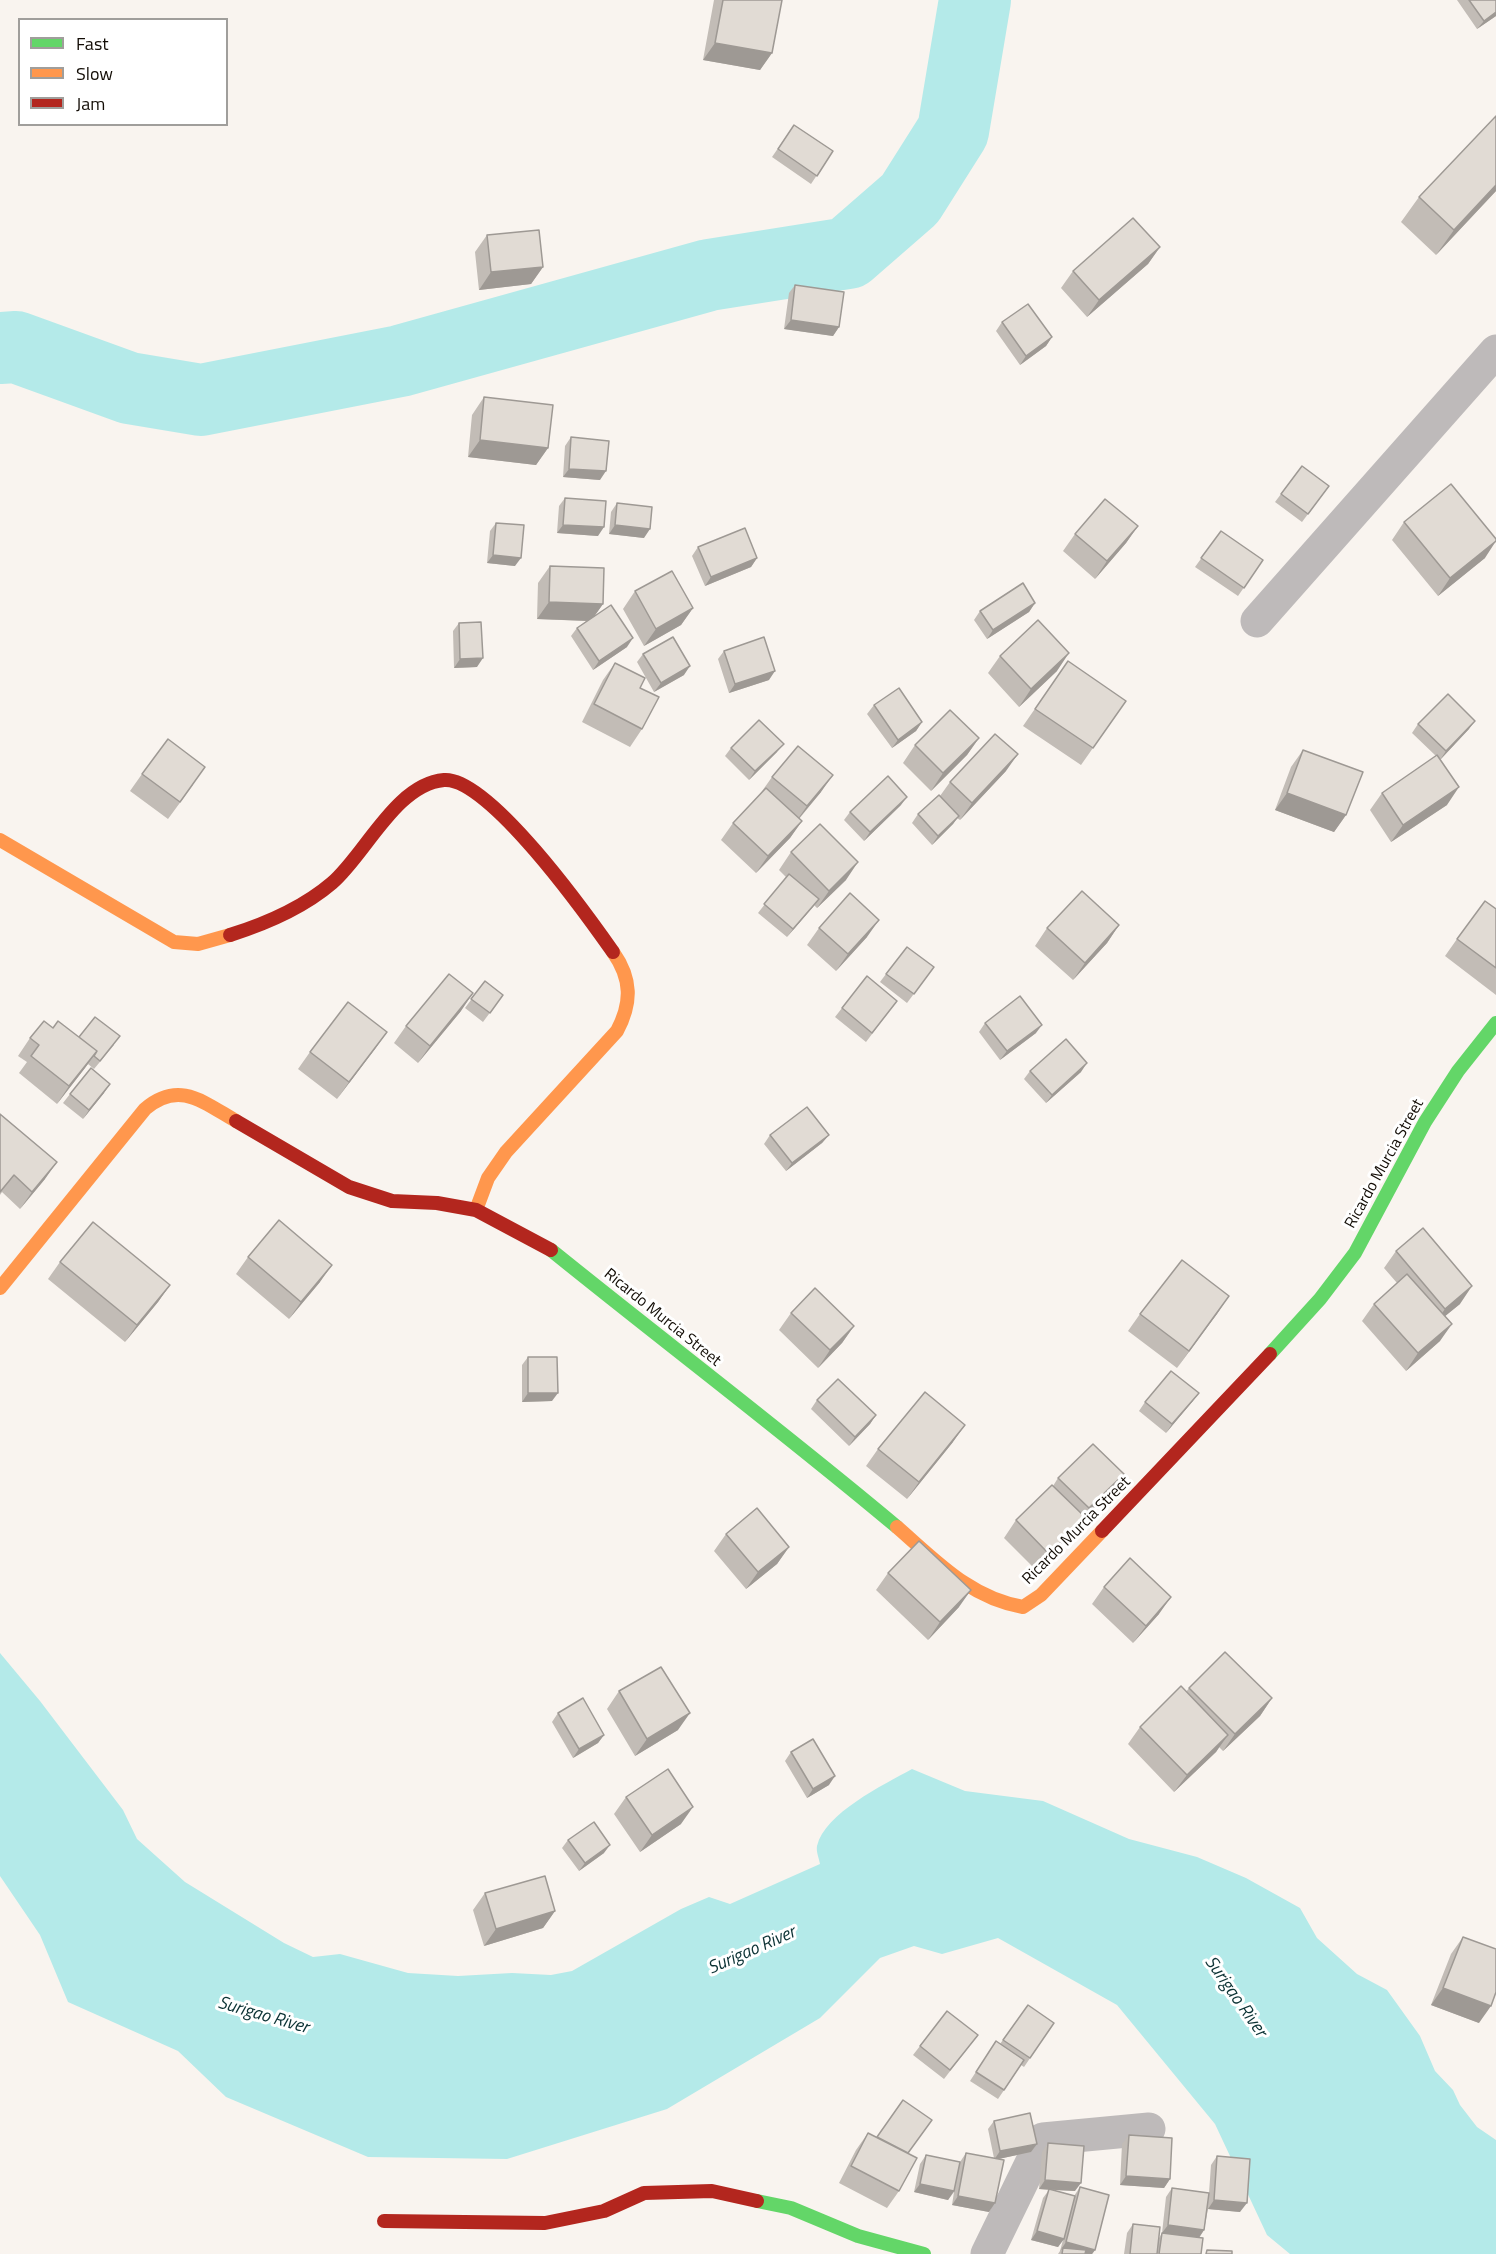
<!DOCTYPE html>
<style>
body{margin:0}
#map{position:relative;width:1496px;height:2254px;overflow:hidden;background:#f9f4ef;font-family:"Titillium Web",sans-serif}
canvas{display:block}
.legend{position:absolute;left:18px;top:18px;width:210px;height:108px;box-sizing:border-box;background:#fff;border:2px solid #a09e9b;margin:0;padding:8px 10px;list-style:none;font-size:18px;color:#120c05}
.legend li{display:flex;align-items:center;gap:12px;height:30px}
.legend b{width:30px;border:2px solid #a09e9b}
</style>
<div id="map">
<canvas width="1496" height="2254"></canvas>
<ul class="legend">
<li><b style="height:8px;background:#63d668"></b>Fast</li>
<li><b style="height:8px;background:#ff974d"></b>Slow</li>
<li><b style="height:8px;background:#b3261e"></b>Jam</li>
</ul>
</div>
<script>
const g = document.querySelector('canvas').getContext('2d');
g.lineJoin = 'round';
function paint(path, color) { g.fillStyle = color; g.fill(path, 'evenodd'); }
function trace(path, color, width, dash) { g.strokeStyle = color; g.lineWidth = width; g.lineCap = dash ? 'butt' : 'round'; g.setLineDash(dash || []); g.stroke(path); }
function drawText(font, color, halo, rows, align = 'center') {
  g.font = font + ' "Titillium Web",sans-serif'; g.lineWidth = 6; g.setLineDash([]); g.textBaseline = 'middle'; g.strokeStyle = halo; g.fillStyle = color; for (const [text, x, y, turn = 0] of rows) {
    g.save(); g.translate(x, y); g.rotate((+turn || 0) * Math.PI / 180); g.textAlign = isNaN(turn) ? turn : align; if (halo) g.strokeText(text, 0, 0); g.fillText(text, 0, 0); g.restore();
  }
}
paint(new Path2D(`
 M0 1653 40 1701 123 1810 137 1839 185 1882 284 1943 313 1957 340 1954 408 1973 458 1976 512 1973 551 1975 572 1971 681 1909 709 1897 730 1904 820 1864C819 1858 816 1852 817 1846 825 1813 883 1785 912 1769L965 1791 1043 1801 1129 1839 1197 1857 1246 1878 1300 1908 1317 1938 1357 1974 1387 1990 1420 2036 1435 2071 1453 2090 1460 2105 1477 2127 1496 2140V2254H1290L1267 2235 1215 2124 1117 2005 998 1938 942 1954 914 1946 880 1958 820 2018 667 2109 507 2159 368 2157 226 2097 178 2051 68 2002 40 1935 0 1876Z`), '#b4eae9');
trace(new Path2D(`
 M0 348 16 347 129 388 201 400 400 361 709 275 848 253 910 199 953 131 975 0`), '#b4eae9', 72);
trace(new Path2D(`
 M1257 621 1496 351
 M987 2254 1043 2139 1149 2129`), '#bebaba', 33);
trace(new Path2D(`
 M551 1250C666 1343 784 1432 897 1527
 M1270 1354 1320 1299 1355 1253 1425 1122 1458 1071 1496 1023
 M757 2201 791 2208 858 2236 924 2254`), '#63d668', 14);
trace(new Path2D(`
 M0 840 174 942 198 944 230 935
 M476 1210 488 1178 506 1152 617 1031C632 1003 632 979 613 952
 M0 1288 145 1109C179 1080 203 1102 236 1121
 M897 1527C936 1561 970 1598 1023 1607L1041 1595 1102 1531`), '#ff974d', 14);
trace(new Path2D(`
 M230 935C265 924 304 907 332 883 365 855 396 784 444 780 488 776 587 915 613 952
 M236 1121 349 1187 392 1201 437 1203 476 1210 551 1250
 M1102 1531 1270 1354
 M384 2221 545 2223 604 2211 644 2193 712 2191 757 2201`), '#b3261e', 14);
paint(new Path2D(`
 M714 0H782L772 53 760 70 703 60Z
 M1457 0H1496V16L1477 29Z
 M794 125 833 151 811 184 772 157Z
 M1496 191 1436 255 1401 222 1419 197Z
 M487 235 543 267 531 284 479 290 475 252Z
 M1160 247 1148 264 1087 317 1061 288 1073 271Z
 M795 285 839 327 833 336 784 329 789 293Z
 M1002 322 1052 337 1046 346 1020 365 996 331Z
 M484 397 548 448 536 465 468 457 472 415Z
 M571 437 600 480 563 477 565 446Z
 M1302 466 1329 486 1302 522 1275 502Z
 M565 498 598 536 557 533 559 506Z
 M617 503 644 538 609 534 611 512Z
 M1404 522 1485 558 1438 596 1392 540Z
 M496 523 515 566 487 563 490 531Z
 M1138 526 1126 543 1095 579 1063 551 1075 534Z
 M1221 531 1263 560 1238 596 1195 567Z
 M698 547 757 558 751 567 705 586 692 556Z
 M550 566 603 604 595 615 627 647 593 670 571 636 577 628 586 621 537 619 538 583Z
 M635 591 693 608 681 625 644 646 623 609Z
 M1035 603 1029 612 987 639 974 620 980 611Z
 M459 623 477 667 454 668 453 631Z
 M724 651 769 680 729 693 718 659Z
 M643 654 684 675 654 692 637 662Z
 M1000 656 1057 671 1019 707 988 673Z
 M1068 661 1126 701 1081 765 1023 726Z
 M615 663 640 688 642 729 630 747 582 722 603 680Z
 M874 705 922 722 916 731 892 748 867 714Z
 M1418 724 1469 729 1440 760 1447 805 1391 842 1370 810 1382 793 1436 756 1412 733Z
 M979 738 967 755 931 791 903 763 915 745Z
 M731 748 777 752 749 780 725 756Z
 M1303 750 1346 815 1334 832 1275 810 1291 767Z
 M1006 771 960 820 957 818 953 824 932 845 912 823 918 814 940 796 950 782Z
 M142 774 193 785 168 819 130 791Z
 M772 777 821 792 799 819 802 821 790 838 756 873 721 840 733 823 760 794Z
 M901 805 864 841 844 820 850 812Z
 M791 852 846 880 817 908 814 905 787 937 758 913 786 877 779 870Z
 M1496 909V995L1445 956 1457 939Z
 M1119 925 1107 943 1073 980 1035 946 1047 928Z
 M819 928 867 937 836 971 807 945Z
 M934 967 907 1003 880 982 886 974Z
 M485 981 503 995 483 1022 465 1008Z
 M897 1001 866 1042 835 1017 842 1008Z
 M461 1011 418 1063 394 1043 406 1026Z
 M985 1023 1036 1033 1000 1060 979 1032Z
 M53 1028 79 1037 114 1045 94 1069 88 1064 57 1104 19 1073 27 1062 18 1056 30 1038Z
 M387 1032 337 1099 298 1069 310 1052Z
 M1030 1071 1081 1072 1046 1103 1024 1079Z
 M104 1093 83 1119 63 1103 70 1094Z
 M0 1114 45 1179 20 1209 2 1192 0 1195Z
 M770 1135H829L822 1143 786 1171 764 1144Z
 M1396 1251 1460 1304 1445 1316 1440 1341 1406 1371 1362 1321 1374 1304 1397 1283 1384 1268Z
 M248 1257 320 1282 289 1319 236 1274Z
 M60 1262 170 1285 158 1302 125 1342 48 1279Z
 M1229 1296 1177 1368 1128 1331 1140 1314Z
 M791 1313 854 1326 842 1343 818 1368 779 1330Z
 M528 1357 552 1401 522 1402V1365Z
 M1199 1393 1192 1402 1166 1433 1139 1411 1145 1402Z
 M817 1400 876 1415 870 1424 849 1446 811 1409Z
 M953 1442 907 1499 866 1466 878 1449Z
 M1124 1474 1112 1491 1082 1521 1072 1534 1037 1571 1004 1538 1016 1520 1053 1486 1058 1478Z
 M726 1534 789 1547 777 1564 746 1589 714 1551Z
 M888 1573 959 1607 928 1640 876 1590Z
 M1104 1587 1159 1614 1133 1643 1092 1604Z
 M1189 1688 1272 1698 1260 1716 1223 1751 1219 1747 1216 1752 1174 1792 1128 1744 1140 1727 1186 1692Z
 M619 1691 678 1730 635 1756 607 1709Z
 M558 1713 604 1735 598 1743 573 1758 552 1722Z
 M791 1752 829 1785 807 1798 785 1761Z
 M626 1797 681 1824 640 1852 614 1814Z
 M568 1840 604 1853 579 1871 562 1848Z
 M485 1893 555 1911 543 1928 484 1946 473 1910Z
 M1463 1937 1479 2023 1431 2005 1451 1954Z
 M1028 2005 1054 2023 1024 2067 1021 2065 998 2099 970 2081 996 2041 1000 2044Z
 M978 2035 944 2079 913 2055 920 2046Z
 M994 2121 1037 2144 1031 2152 998 2159 989 2212 952 2205 954 2192 948 2200 914 2192 920 2164 926 2155 960 2162 966 2153 994 2158 988 2129Z
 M868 2133 908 2153 899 2191 887 2208 839 2183 856 2150Z
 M1129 2135 1170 2179 1164 2188 1120 2185 1122 2144Z
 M1048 2143 1075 2191 1050 2190 1074 2196 1080 2187 1095 2250 1092 2254H1058L1060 2251 1063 2240 1058 2247 1031 2240 1043 2198 1049 2190 1039 2189 1042 2152Z
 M1217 2156 1240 2212 1208 2209 1204 2230 1199 2238 1201 2254H1124L1127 2233 1133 2224 1159 2238 1162 2233 1166 2197 1172 2188 1209 2193 1211 2165Z`), '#c2bcb6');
paint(new Path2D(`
 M1496 12V16L1477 29 1484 21Z
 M715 43 772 53 760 70 703 60Z
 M1496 185V191L1436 255 1454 230Z
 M1160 247 1148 264 1087 317 1099 300Z
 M543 267 531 284 479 290 491 272Z
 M791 320 839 327 833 336 784 329Z
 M1052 337 1046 346 1020 365 1026 356Z
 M480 440 548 448 536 465 468 457Z
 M569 469 606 471 600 480 563 477Z
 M563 525 604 527 598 536 557 533Z
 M615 525 650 529 644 538 609 534Z
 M1138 526 1126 543 1095 579 1107 561Z
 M1496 541 1485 558 1438 596 1450 578Z
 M493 555 521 558 515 566 487 563Z
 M757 558 751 567 705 586 711 577Z
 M549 602 603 604 591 621 537 619Z
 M1035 603 1029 612 987 639 993 630Z
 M693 608 681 625 644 646 656 629Z
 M633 638 627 647 593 670 599 661Z
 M1069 653 1057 671 1019 707 1031 689Z
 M483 658 477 667 454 668 460 659Z
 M690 666 684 675 654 692 661 683Z
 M775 671 769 680 729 693 735 684Z
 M1475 721 1469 729 1440 760 1446 751Z
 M922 722 916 731 892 748 898 740Z
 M979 738 967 755 931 791 943 773Z
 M784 744 777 752 749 780 755 771Z
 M1018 754 1006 771 960 820 972 803Z
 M833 775 821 792 795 823 807 806Z
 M1459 787 1447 805 1391 842 1403 825Z
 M1287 793 1346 815 1334 832 1275 810Z
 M907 797 901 805 864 841 870 832Z
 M959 816 953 824 932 845 938 836Z
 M802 821 790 838 756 873 768 856Z
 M858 862 846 880 817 908 829 891Z
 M819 899 813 907 787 937 793 929Z
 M879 920 867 937 836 971 848 954Z
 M1119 925 1107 943 1073 980 1085 963Z
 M473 993 461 1011 418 1063 430 1046Z
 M1042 1025 1036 1033 1000 1060 1007 1051Z
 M387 1032 375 1049 337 1099 349 1082Z
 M97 1051 85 1068 57 1104 69 1086Z
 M1087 1063 1081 1072 1046 1103 1052 1095Z
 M110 1084 104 1093 83 1119 89 1110Z
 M829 1135 822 1143 786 1171 792 1163Z
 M57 1162 45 1179 20 1209 32 1192Z
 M332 1265 320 1282 289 1319 301 1302Z
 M170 1285 158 1302 125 1342 137 1325Z
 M1472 1286 1460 1304 1433 1326 1445 1309Z
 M1229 1296 1217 1314 1177 1368 1189 1351Z
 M1452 1324 1440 1341 1406 1371 1418 1353Z
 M854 1326 842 1343 818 1368 830 1350Z
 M528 1393H558L552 1401 522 1402Z
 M1199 1393 1192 1402 1166 1433 1172 1424Z
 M876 1415 870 1424 849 1446 855 1437Z
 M965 1425 953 1442 907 1499 919 1482Z
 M1124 1474 1112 1491 1082 1521 1072 1534 1037 1571 1049 1554 1080 1522 1089 1508Z
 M789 1547 777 1564 746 1589 758 1572Z
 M971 1590 959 1607 928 1640 940 1622Z
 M1171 1597 1159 1614 1133 1643 1146 1626Z
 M1272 1698 1260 1716 1223 1751 1235 1734Z
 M690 1713 678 1730 635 1756 647 1739Z
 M604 1735 598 1743 573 1758 579 1749Z
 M1228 1735 1216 1752 1174 1792 1187 1775Z
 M835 1776 829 1785 807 1798 813 1789Z
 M693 1807 681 1824 640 1852 652 1835Z
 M610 1845 604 1853 579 1871 585 1863Z
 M555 1911 543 1928 484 1946 496 1929Z
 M1443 1988 1491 2006 1479 2023 1431 2005Z
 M1037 2144 1031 2152 994 2160 1000 2151Z
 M1126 2176 1170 2179 1164 2188 1120 2185Z
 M1045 2180 1081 2183 1075 2191 1039 2189Z
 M920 2184 954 2191 948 2200 914 2192Z
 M958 2196 995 2203 989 2212 952 2205Z
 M1214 2200 1247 2203 1240 2212 1208 2209Z
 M1168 2225 1204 2230 1198 2239 1162 2233Z
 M1037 2231 1064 2239 1058 2247 1031 2240Z
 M1066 2242 1095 2250 1092 2254H1071L1063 2248 1060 2251Z`), '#9e9994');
const building = new Path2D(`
 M723 0H782L772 53 715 43Z
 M1469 0H1496V12L1484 21Z
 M1496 116V185L1454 230 1419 197Z
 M794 125 833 151 817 176 778 149Z
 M1133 218 1160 247 1099 300 1073 271Z
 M539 230 543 267 491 272 487 235Z
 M795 285 844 292 839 327 791 320Z
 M1028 304 1052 337 1026 356 1002 322Z
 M484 397 553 405 548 448 480 440Z
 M571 437 609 441 606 471 569 469Z
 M1302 466 1329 486 1308 514 1281 494Z
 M1451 484 1496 539V541L1450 578 1404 522Z
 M565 498 606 501 604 527 563 525Z
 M1105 499 1138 526 1107 561 1075 534Z
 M617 503 652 507 650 529 615 525Z
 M496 523 524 525 521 558 493 555Z
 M745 528 757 558 711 577 698 547Z
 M1221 531 1263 560 1244 588 1201 558Z
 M550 566 604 568 603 604 549 602Z
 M672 571 693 608 656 629 635 591Z
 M1023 583 1035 603 993 630 980 611Z
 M611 605 633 638 599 661 577 628Z
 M1038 620 1069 653 1031 689 1000 656Z
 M481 622 483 658 460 659 459 623Z
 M673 637 690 666 661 683 643 654Z
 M764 637 775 671 735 684 724 651Z
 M1068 661 1126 701 1093 748 1035 709Z
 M615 663 645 678 640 688 659 697 642 729 594 704Z
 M899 688 922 722 898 740 874 705Z
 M1448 694 1475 721 1446 751 1418 724Z
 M950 710 979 738 943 773 915 745Z
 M759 720 784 744 755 771 731 748Z
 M995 734 1018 754 972 803 950 782Z
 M168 739 205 767 180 802 142 774Z
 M798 746 833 775 807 806 772 777Z
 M1303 750 1363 772 1346 815 1287 793Z
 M1437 755 1459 787 1403 825 1382 793Z
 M888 776 907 797 870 832 850 812Z
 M766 788 802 821 768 856 733 823Z
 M939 795 959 816 938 836 918 814Z
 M820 824 858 862 829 891 791 852Z
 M789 874 819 899 793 929 764 904Z
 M1082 891 1119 925 1085 963 1047 928Z
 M850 893 879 920 848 954 819 928Z
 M1485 901 1496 909V968L1457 939Z
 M907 947 934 967 914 994 886 974Z
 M449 974 473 993 430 1046 406 1026Z
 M867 976 897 1001 872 1033 842 1008Z
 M485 981 503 995 490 1013 471 999Z
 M1020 996 1042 1025 1007 1051 985 1023Z
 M348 1002 387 1032 349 1082 310 1052Z
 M95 1017 120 1036 100 1061 94 1056 97 1051 79 1037Z
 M44 1021 53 1028 58 1021 97 1051 69 1086 31 1056 39 1045 30 1038Z
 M1066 1039 1087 1063 1052 1095 1030 1071Z
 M91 1068 110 1084 89 1110 70 1094Z
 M807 1107 829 1135 792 1163 770 1135Z
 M0 1114 57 1162 32 1192 14 1175 0 1192Z
 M279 1220 332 1265 301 1302 248 1257Z
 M93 1222 170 1285 137 1325 60 1262Z
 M1423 1228 1472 1286 1445 1309 1396 1251Z
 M1182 1260 1229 1296 1189 1351 1140 1314Z
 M1407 1274 1452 1324 1418 1353 1374 1304Z
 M815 1288 854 1326 830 1350 791 1313Z
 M528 1357H557L558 1393H528Z
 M1171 1371 1199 1393 1172 1424 1145 1402Z
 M838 1379 876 1415 855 1437 817 1400Z
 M925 1392 965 1425 919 1482 878 1449Z
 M1093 1444 1124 1474 1089 1508 1058 1478Z
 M1052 1485 1085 1517 1049 1554 1016 1520Z
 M757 1508 789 1547 758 1572 726 1534Z
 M919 1541 971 1590 940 1622 888 1573Z
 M1130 1558 1171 1597 1146 1626 1104 1587Z
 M1225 1652 1272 1698 1235 1734 1189 1688Z
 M661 1667 690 1713 647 1739 619 1691Z
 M1181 1686 1228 1735 1187 1775 1140 1727Z
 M583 1698 604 1735 579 1749 558 1713Z
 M813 1739 835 1776 813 1789 791 1752Z
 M668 1769 693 1807 652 1835 626 1797Z
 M594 1822 610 1845 585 1863 568 1840Z
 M545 1876 555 1911 496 1929 485 1893Z
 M1463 1937 1496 1949V1992L1491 2006 1443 1988Z
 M1028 2005 1054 2023 1030 2058 1003 2040Z
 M947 2011 978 2035 950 2070 920 2046Z
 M996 2041 1024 2060 1004 2090 976 2072Z
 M903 2100 932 2120 908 2153 877 2137Z
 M1030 2113 1037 2144 1000 2151 994 2121Z
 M868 2133 917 2158 899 2191 851 2166Z
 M1129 2135 1172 2138 1170 2179 1126 2176Z
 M1048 2143 1084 2146 1081 2183 1045 2180Z
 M966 2153 1004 2160 995 2203 958 2196Z
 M926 2155 960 2162 954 2191 920 2184Z
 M1217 2156 1250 2159 1247 2203 1214 2200Z
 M1080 2187 1109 2195 1095 2250 1066 2242Z
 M1172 2188 1209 2193 1204 2230 1168 2225Z
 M1049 2189 1075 2196 1064 2239 1037 2231Z
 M1133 2224 1160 2227 1157 2254H1130Z
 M1162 2233 1203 2238 1201 2254H1159Z
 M1063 2248 1086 2250 1085 2254H1062Z
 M1207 2250 1232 2251V2254H1206Z`);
paint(building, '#e1dbd4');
trace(building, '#9e9994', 1.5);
drawText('16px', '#120c05', '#fff', [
 ["Ricardo Murcia Street",1385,1164,-61],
 ["Ricardo Murcia Street",662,1318,39],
 ["Ricardo Murcia Street",1077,1531,-45]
]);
drawText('italic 18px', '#0b3234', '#fff', [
 ["Surigao River",752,1951,-24],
 ["Surigao River",1235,1997,55],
 ["Surigao River",263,2016,16]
]);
</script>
